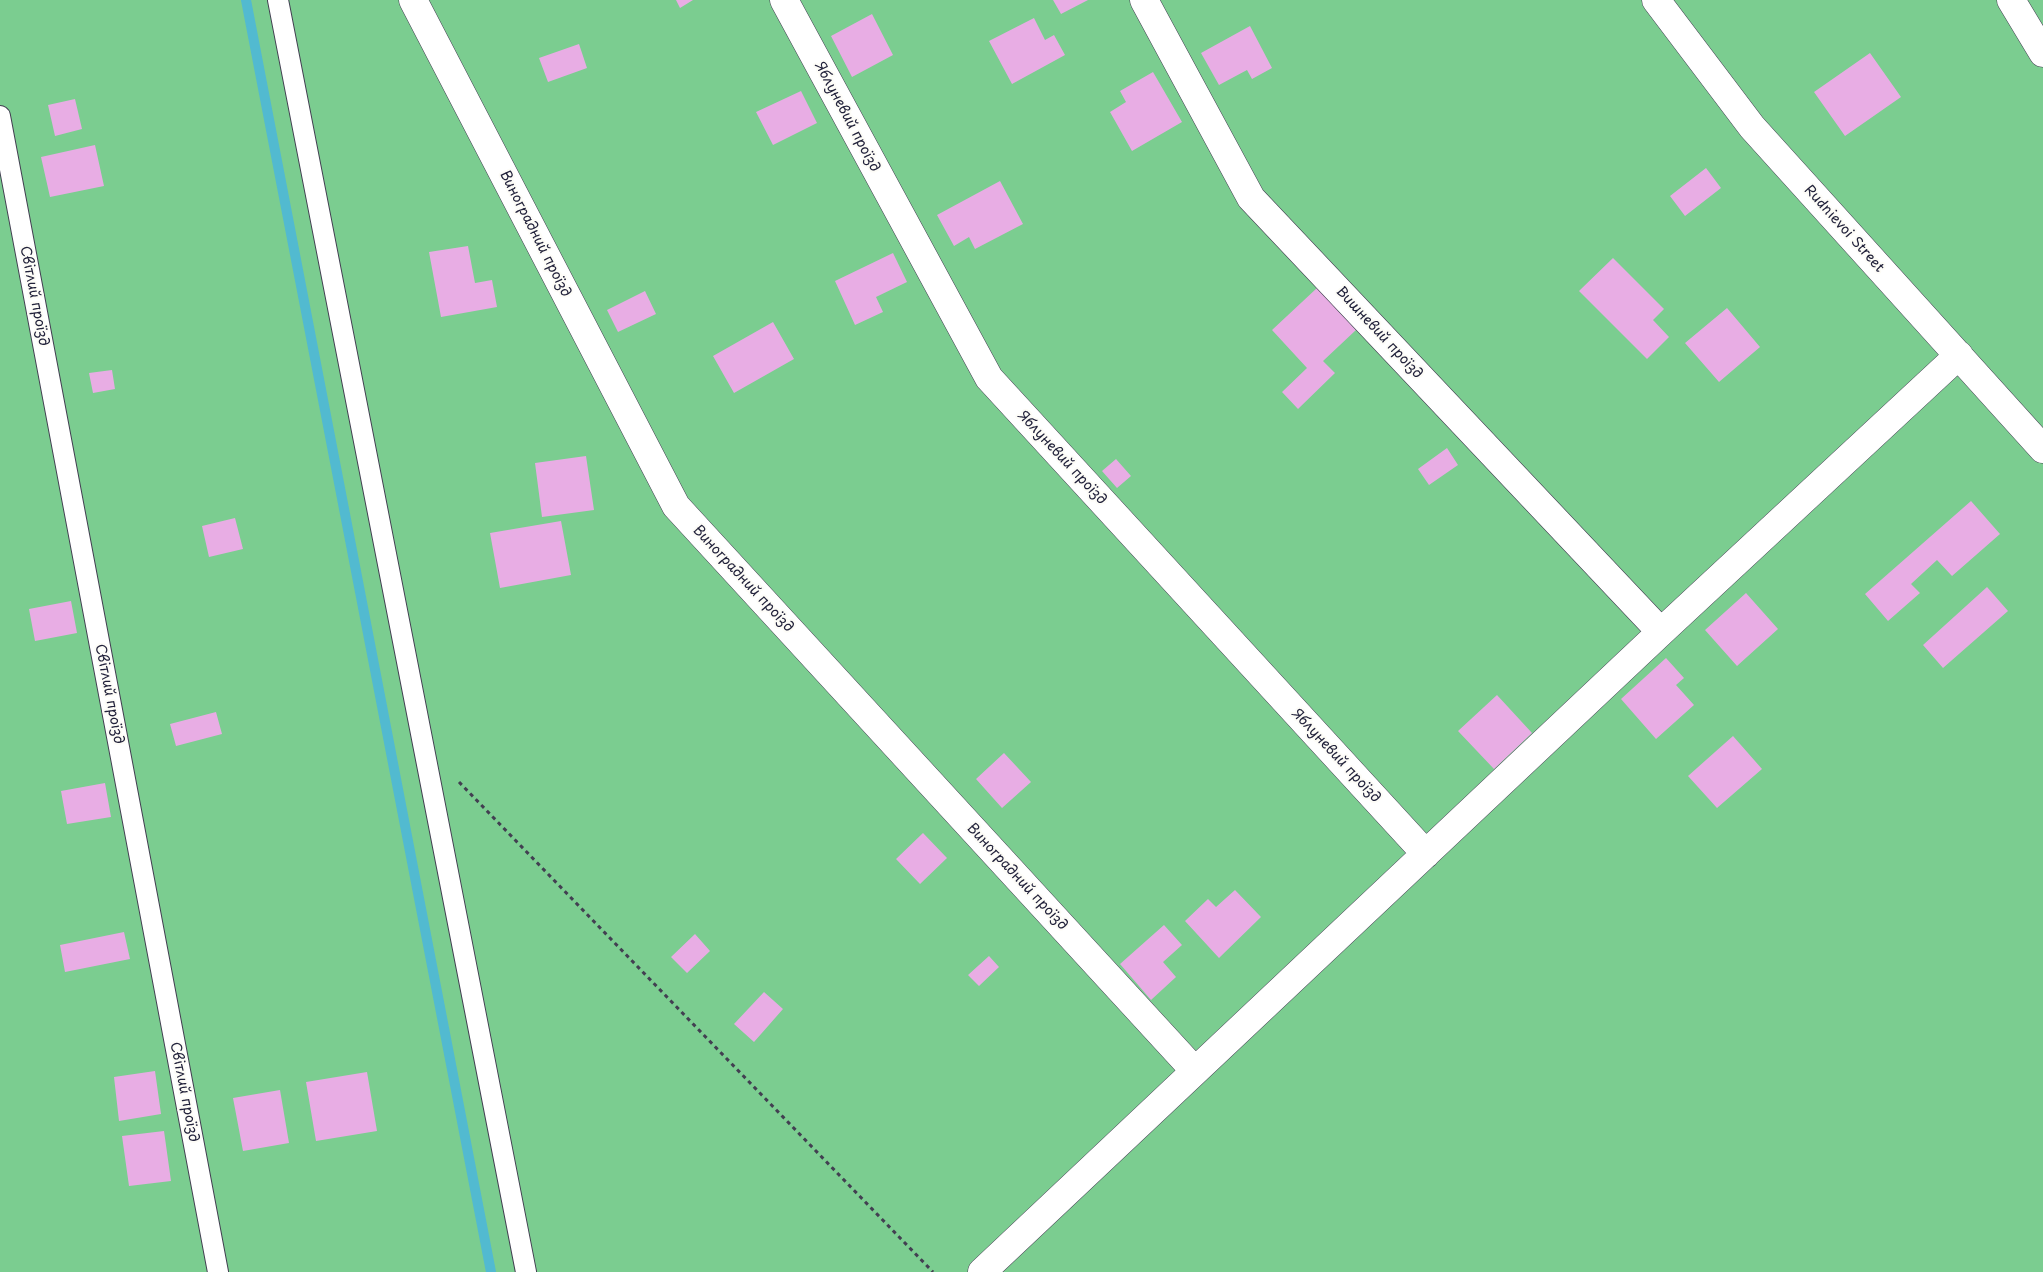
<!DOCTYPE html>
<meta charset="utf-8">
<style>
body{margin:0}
canvas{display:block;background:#f5e5ce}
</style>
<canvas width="2043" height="1272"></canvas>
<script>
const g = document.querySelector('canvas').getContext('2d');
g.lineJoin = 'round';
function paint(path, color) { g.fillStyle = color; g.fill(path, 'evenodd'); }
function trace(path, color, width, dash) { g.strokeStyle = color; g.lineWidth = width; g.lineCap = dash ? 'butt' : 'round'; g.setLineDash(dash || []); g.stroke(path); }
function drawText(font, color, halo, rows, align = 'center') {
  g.font = font + ' "Playpen Sans",sans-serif'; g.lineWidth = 4; g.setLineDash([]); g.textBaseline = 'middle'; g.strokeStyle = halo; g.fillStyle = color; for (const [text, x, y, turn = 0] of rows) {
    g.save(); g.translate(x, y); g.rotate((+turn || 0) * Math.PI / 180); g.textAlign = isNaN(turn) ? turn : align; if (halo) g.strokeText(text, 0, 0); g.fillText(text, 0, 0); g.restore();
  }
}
paint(new Path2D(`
 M0 0H2043V1272H0Z`), '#7bcd90');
trace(new Path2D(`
 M246 0 491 1272`), '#52bad0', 10);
paint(new Path2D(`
 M676 0H693L680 8Z
 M1053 0H1088L1061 14Z
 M872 14 893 55 852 77 831 36Z
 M1034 18 1045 40 1054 35 1065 55 1012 84 989 41Z
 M1250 26 1272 68 1252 79 1247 70 1219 85 1201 53Z
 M579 44 587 68 548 82 539 58Z
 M1870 53 1901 97 1845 136 1814 92Z
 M1153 72 1182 122 1132 151 1110 112 1126 102 1120 91Z
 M801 91 817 123 773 145 756 112Z
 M75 99 82 129 55 136 48 105Z
 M95 145 104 186 50 197 41 157Z
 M1706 168 1721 188 1685 216 1670 196Z
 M1000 181 1023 224 975 249 969 237 954 246 937 215Z
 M468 246 475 283 492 280 497 307 441 317 429 252Z
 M893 253 907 282 876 297 883 312 855 325 835 281Z
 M1613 258 1664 309 1653 320 1669 337 1647 359 1579 291Z
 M1317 288 1356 330 1323 361 1335 373 1298 409 1282 392 1307 368 1272 330Z
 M645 291 656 314 618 332 607 310Z
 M1727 308 1760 347 1719 382 1685 343Z
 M773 322 794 359 734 393 713 356Z
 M112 370 115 389 93 393 89 373Z
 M1447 448 1458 465 1429 485 1418 469Z
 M586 456 594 510 542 517 535 463Z
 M1116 459 1131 476 1117 488 1102 471Z
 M1971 501 2000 534 1952 576 1937 560 1911 584 1920 593 1888 621 1865 594Z
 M235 518 243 549 209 557 202 526Z
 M561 521 571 575 500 588 490 533Z
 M1987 587 2008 611 1943 668 1923 645Z
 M1746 593 1778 629 1737 666 1705 630Z
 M71 601 77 633 35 641 29 609Z
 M1666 658 1684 678 1676 685 1694 705 1656 739 1621 699Z
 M1497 695 1532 733 1494 769 1458 731Z
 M216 712 222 734 176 746 170 724Z
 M1733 736 1762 769 1717 808 1688 776Z
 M1004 753 1031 782 1002 808 976 779Z
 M105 783 111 817 67 824 61 791Z
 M923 833 947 858 920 884 896 859Z
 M1235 890 1261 917 1219 958 1185 921 1208 899 1216 907Z
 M1164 925 1182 945 1163 962 1176 977 1151 1000 1120 964Z
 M124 932 130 959 65 972 60 945Z
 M695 934 710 951 687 973 671 957Z
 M989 956 999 967 979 986 968 975Z
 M764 992 783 1009 754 1042 734 1024Z
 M155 1071 161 1114 119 1121 114 1077Z
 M367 1072 377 1131 316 1141 306 1082Z
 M280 1090 289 1143 243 1151 233 1098Z
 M164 1131 171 1181 129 1186 122 1136Z`), '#e8ade4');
const lane = new Path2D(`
 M278 0 526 1272
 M0 116 218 1272`);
const street = new Path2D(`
 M413 0 676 506 1195 1071
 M784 0 989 378 1426 854
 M1144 0 1251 198 1661 632
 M1656 0 1752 127 2043 449
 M2011 0 2043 53
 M982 1272 1661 632 1959 355`);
trace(lane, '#423f51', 22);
trace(street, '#423f51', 29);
trace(new Path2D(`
 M459 782 933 1272`), '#423f51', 3, [4, 4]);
trace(lane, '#fff', 20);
trace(street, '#fff', 28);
drawText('14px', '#22223b', '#fdfcf7', [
 ["Яблуневий проїзд",847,117,62],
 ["Rudnievoi Street",1844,229,48],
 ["Виноградний проїзд",535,234,63],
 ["Світлий проїзд",34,296,79],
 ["Вишневий проїзд",1379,333,47],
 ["Яблуневий проїзд",1062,458,47],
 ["Виноградний проїзд",743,579,47],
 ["Світлий проїзд",109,694,79],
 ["Яблуневий проїзд",1336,756,47],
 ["Виноградний проїзд",1017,877,47],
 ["Світлий проїзд",184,1092,79]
]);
</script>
